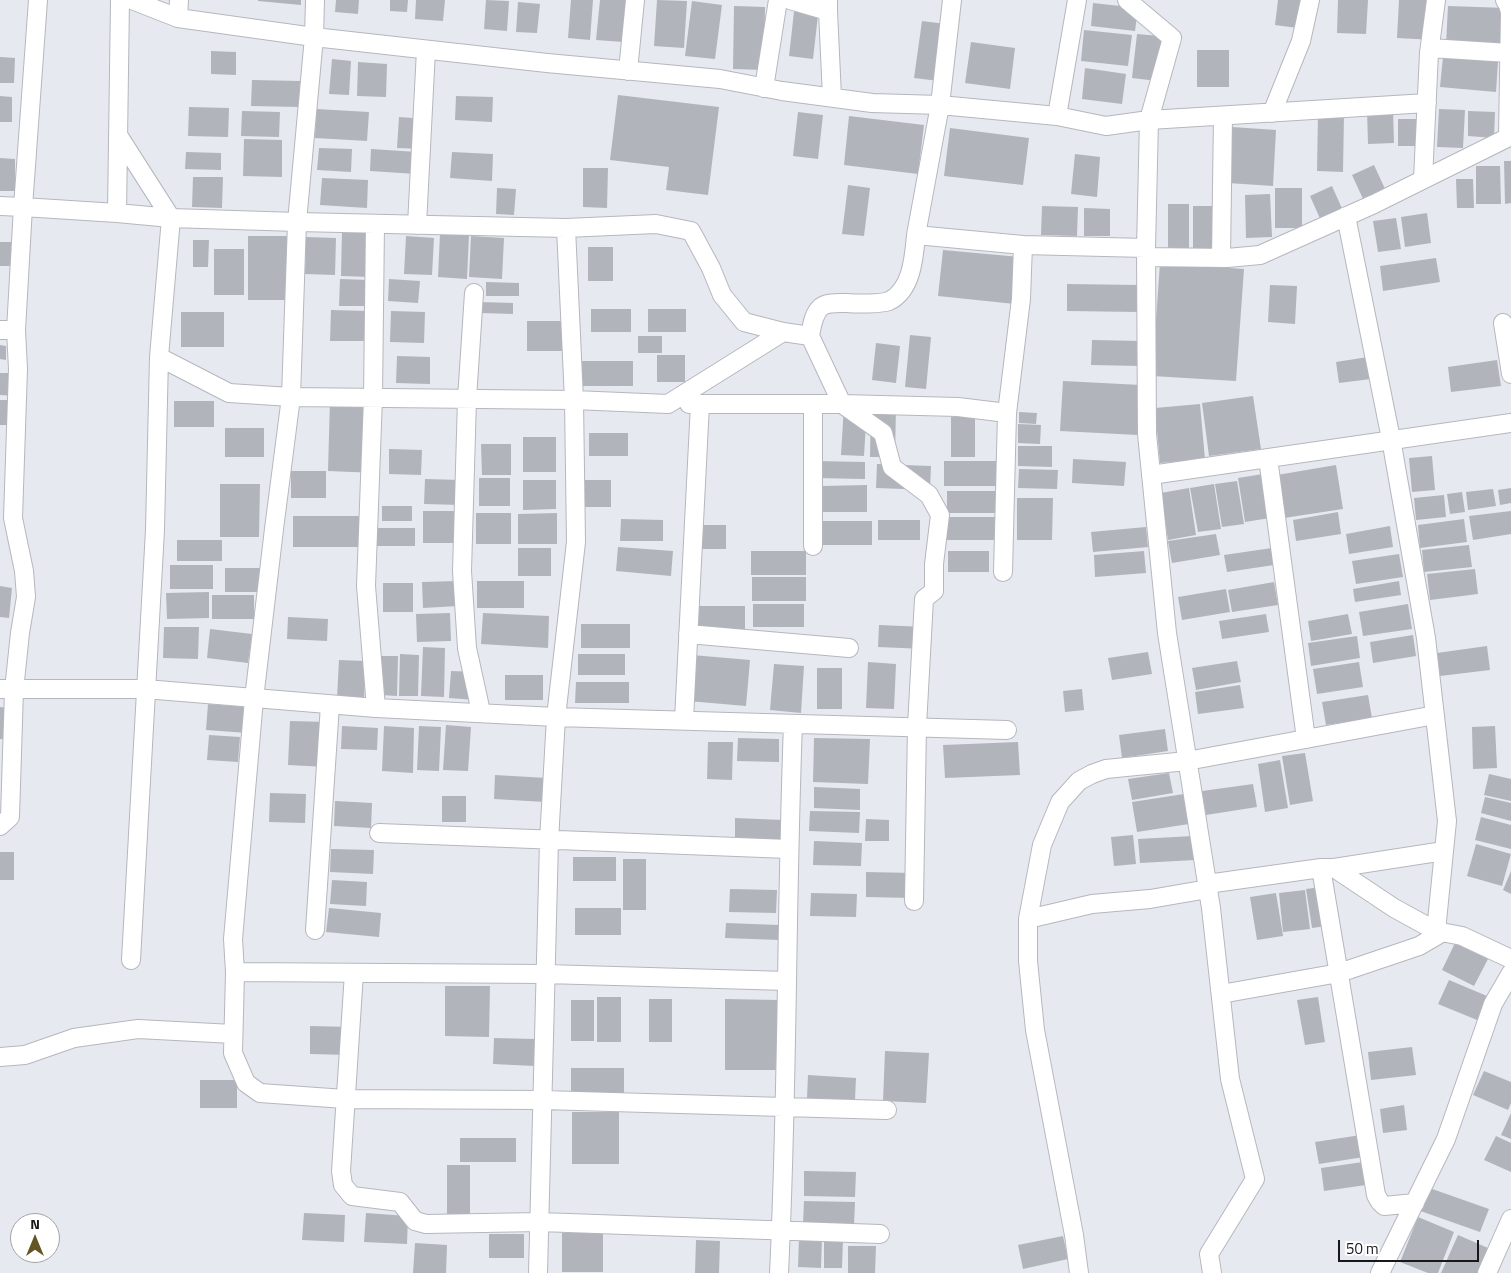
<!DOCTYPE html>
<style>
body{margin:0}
#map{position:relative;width:1511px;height:1273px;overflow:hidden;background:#e7e9f1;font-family:"Titillium Web",sans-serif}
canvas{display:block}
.north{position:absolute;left:10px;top:1213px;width:50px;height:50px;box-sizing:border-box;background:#fff;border:1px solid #a3a3a4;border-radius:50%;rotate:0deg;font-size:14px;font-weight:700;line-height:20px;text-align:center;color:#18181b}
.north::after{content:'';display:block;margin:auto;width:18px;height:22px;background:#625623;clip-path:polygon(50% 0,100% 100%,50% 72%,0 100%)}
.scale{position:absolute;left:1338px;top:1240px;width:141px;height:22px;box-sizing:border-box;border:2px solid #18181b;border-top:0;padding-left:6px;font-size:15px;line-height:18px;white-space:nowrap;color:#18181b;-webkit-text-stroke:4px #fff;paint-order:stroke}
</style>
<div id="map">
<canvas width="1511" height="1273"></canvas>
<div class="north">N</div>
<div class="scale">50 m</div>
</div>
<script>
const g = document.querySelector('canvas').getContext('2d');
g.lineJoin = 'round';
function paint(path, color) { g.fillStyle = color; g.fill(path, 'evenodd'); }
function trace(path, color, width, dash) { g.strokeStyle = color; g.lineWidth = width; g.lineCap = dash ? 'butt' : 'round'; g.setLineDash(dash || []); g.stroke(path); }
paint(new Path2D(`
 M258 0H301V5L258 1Z
 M336 0H359L358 14 335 12Z
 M390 0H408L407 12 390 11Z
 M416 0H445L443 21 415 19Z
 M486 0 509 1 507 31 484 29Z
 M571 0H593L590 40 568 38Z
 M600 0H627L623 42 596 40Z
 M657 0 687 1 684 48 654 46Z
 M1278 0H1309L1305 29 1275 25Z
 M1338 0H1368L1366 34 1337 33Z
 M1399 0H1436L1434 40 1397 38Z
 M692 1 722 5 715 59 685 56Z
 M518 2 540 4 537 33 516 32Z
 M795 3 819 6 813 59 789 56Z
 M1093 3 1138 8 1135 31 1091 26Z
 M734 6 765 7 764 70 733 69Z
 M1448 6 1507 8 1506 47 1446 45Z
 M922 21 946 24 939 81 914 78Z
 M1084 30 1132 35 1128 66 1081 61Z
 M1137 34 1171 37 1166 82 1132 78Z
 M971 42 1015 48 1010 89 965 83Z
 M1197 50H1229V87H1197Z
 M211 51 236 52V75L211 74Z
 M0 57 15 58 14 83H0Z
 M1443 57 1498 62 1496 92 1440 87Z
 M332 59 351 61 349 95 329 94Z
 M358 62 387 64 386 97 357 96Z
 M1085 68 1126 74 1122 104 1082 99Z
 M252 80 300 81 299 107 251 106Z
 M618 95 719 107 708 195 666 190 669 167 610 160Z
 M0 96 12 97V122H0Z
 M456 96 493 97 492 122 455 120Z
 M189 107 229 108 228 137 188 136Z
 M316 109 369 112 367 141 315 138Z
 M1393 109 1394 143 1368 144 1367 110Z
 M1439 109 1465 110 1463 148 1437 147Z
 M242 111 280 112 279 137 241 136Z
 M1468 111 1495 112 1494 138 1468 136Z
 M798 112 823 115 818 159 793 156Z
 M1318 114 1344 115 1343 172 1317 171Z
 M849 116 924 125 918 174 844 165Z
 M399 117 426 119 425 149 397 148Z
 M1398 119H1428V146H1398Z
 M1232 127 1276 130 1273 186 1228 183Z
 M950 128 1029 138 1023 185 944 176Z
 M244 139 282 140V177L243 176Z
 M319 148 352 149 351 172 317 170Z
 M371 149 417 152 416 174 370 171Z
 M186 152 221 153V170L185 169Z
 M452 152 493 154 492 181 450 178Z
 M1075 154 1100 157 1097 197 1071 194Z
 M0 158 15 159V191H0Z
 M1504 161H1511V203L1505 204Z
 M1374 165 1386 191 1364 201 1352 175Z
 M1476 166H1500L1501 204H1476Z
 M583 168H608L607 208 583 207Z
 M193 177H223L222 208 192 207Z
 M322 178 368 180 367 208 320 205Z
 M1456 179H1473L1474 208H1457Z
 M848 185 870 188 864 236 842 234Z
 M1332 186 1344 213 1322 223 1310 196Z
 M497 188 516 189 514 215 496 214Z
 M1275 188H1302V228H1275Z
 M1270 194 1272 237 1246 238 1245 195Z
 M1168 204H1189V248H1168Z
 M1042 206 1078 207 1077 236 1041 235Z
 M1193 206H1219V249H1193Z
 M1084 208 1110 209V236H1084Z
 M1427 213 1431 243 1405 247 1401 217Z
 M1396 218 1401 249 1378 252 1373 221Z
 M342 231 371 232 370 277 341 276Z
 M440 234 469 235 467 279 438 277Z
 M248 236H287V300H248Z
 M406 236 434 238 432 275 404 274Z
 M471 236 504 238 502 279 469 277Z
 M306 237 336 238 335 275 305 274Z
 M193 240H209L208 267H193Z
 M0 242H16L15 266H0Z
 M588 247H613V281H588Z
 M214 249H244V295H214Z
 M943 250 1020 257 1015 304 938 296Z
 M1436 258 1440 282 1383 291 1380 266Z
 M1160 263 1244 269 1236 381 1152 376Z
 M340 279 370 280V306H339Z
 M389 279 420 281 418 303 388 301Z
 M486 282 519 283V296H486Z
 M1067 284 1139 285V312L1067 311Z
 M1270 285 1297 286 1295 324 1268 322Z
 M480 302 513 303V314L480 313Z
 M591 309H631V332H591Z
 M648 309H686V332H648Z
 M331 310 368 311 367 341H330Z
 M391 311 425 312 424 343 390 342Z
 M181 312H224V347H181Z
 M527 321H565V351H527Z
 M910 335 931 337 926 389 905 387Z
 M638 336H662V353H638Z
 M1092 340 1142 341 1141 366 1091 365Z
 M876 343 900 346 896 383 872 380Z
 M0 345 6 346V360L0 359Z
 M657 355H685V382H657Z
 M397 356 430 357V384L396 383Z
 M1368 357 1371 379 1339 383 1336 362Z
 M1497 360 1501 386 1451 392 1448 367Z
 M581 361H633V386H581Z
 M0 373H16L15 396 0 395Z
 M1063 381 1141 385 1138 435 1060 431Z
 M1253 396 1261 449 1209 456 1202 403Z
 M0 400H11V425H0Z
 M330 400 377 402 376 473 328 471Z
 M174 401H214V427H174Z
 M1200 404 1205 459 1160 463 1155 408Z
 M844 405 867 406 864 456 841 455Z
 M871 406 896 407 895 457H870Z
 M1019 412 1037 413 1036 424 1019 423Z
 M951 417H975V457H951Z
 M1018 424 1041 425 1040 444 1018 443Z
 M225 428H264V457H225Z
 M589 433H628V456H589Z
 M523 437H556V472H523Z
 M481 444H511V475H482Z
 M1018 446H1052V467L1018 466Z
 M389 449 422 450 421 475 389 474Z
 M1432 456 1435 490 1412 492 1409 458Z
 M1073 459 1126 462 1124 486 1072 483Z
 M814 461 865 462V479L814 478Z
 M944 461H1002V486H944Z
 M877 464 931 466 930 490 876 488Z
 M1336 465 1343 509 1284 518 1277 475Z
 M1019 469 1058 470 1057 489 1018 488Z
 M291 471H326V498H291Z
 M1263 474 1270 518 1245 522 1238 478Z
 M479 478H510V506H479Z
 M425 479 462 480 461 505 424 504Z
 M523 480H556V509L523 510Z
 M578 480H611V507H578Z
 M1237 481 1244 524 1222 527 1215 484Z
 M220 484H260L259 537H220Z
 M1214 484 1221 529 1198 532 1190 488Z
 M867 485V512H823L822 486Z
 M1189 488 1196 535 1168 540 1161 493Z
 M1511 488V503L1500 505 1498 490Z
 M1493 489 1496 506 1468 510 1466 492Z
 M947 491H1000V513H947Z
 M1462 492 1465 512 1450 514 1447 494Z
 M1444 495 1446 517 1416 520 1414 498Z
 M1017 498H1053L1052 540H1017Z
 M382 506H412V521H382Z
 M423 511H454V543H423Z
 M1511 511V534L1473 540 1469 516Z
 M1338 512 1341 534 1296 541 1293 520Z
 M476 513H511V544H476Z
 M557 513V544H518V514Z
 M293 516H370V547H293Z
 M947 517H1002V540H947Z
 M621 519 663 520V541H620Z
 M1464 519 1467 542 1420 548 1418 525Z
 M878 520H920V540H878Z
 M823 521H872V545H823Z
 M699 525H726V549H699Z
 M1390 526 1393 547 1349 554 1346 534Z
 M1146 527 1148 547 1093 552 1091 532Z
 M376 528H415V546H376Z
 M1216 534 1220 555 1172 563 1168 541Z
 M177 540H222V561H177Z
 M1469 545 1472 567 1424 572 1422 550Z
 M618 547 673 551 671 576 616 571Z
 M518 548H551V576H518Z
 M1272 548 1274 565 1227 572 1224 555Z
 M751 551H806V575H751Z
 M948 551H989V572H948Z
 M1144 551 1146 573 1095 577 1094 555Z
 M1399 554 1403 577 1356 584 1352 561Z
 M170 565H213V589H170Z
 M225 568H262V592H225Z
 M1475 569 1478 594 1430 600 1427 574Z
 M752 577H806V601H752Z
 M457 581 458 606 423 608 422 582Z
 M477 581H524V608H477Z
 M1399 581 1401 595 1355 602 1353 589Z
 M1274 582 1278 605 1232 612 1228 590Z
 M383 583H413V612H383Z
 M0 586 12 588 9 618 0 617Z
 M1226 589 1230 612 1182 620 1178 597Z
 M209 592V618L167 619 166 593Z
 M212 595H254V619H212Z
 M753 604H804V627H753Z
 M1408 604 1412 629 1363 636 1359 612Z
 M697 606H745V631H697Z
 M450 613 451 641 417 642 416 614Z
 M483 613 549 616 548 648 481 644Z
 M1266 614 1269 632 1222 639 1219 621Z
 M1348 614 1352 634 1311 641 1308 621Z
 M288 617 328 619 327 641 287 639Z
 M581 624H630V648H581Z
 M879 625 925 627 924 649 878 647Z
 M164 627H199L198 659 163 658Z
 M210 629 252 634 248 663 207 658Z
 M1413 635 1416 656 1373 663 1370 642Z
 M1357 636 1360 658 1311 666 1308 643Z
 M1487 646 1490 670 1440 676 1437 653Z
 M423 647 445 648 444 697 421 696Z
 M1148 652 1152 674 1112 680 1108 658Z
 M400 654 419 655 418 696H399Z
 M578 654H625V675H578Z
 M692 655 750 660 746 706 688 701Z
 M381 656H398L397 696 381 695Z
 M339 660 366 661 364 699 337 698Z
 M1237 661 1241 682 1196 690 1192 668Z
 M868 662 896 664 894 709 866 708Z
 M1359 662 1363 687 1317 694 1313 669Z
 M774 664 804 666 801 713 770 710Z
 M817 668H842V709H817Z
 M451 671 477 672 475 700 449 698Z
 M505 675H543V700H505Z
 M576 682H629V703H575Z
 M1240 685 1244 708 1198 714 1195 692Z
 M1082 689 1084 710 1065 712 1063 691Z
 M1368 695 1372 718 1326 725 1322 702Z
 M208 704 248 707 247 733 206 730Z
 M0 707 18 709 15 740 0 739Z
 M290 721 328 722 326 767 288 765Z
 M446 725 471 727 468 771 443 770Z
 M342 726 378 728 377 750 341 749Z
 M384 726 414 728 413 773 382 771Z
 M419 726 441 727 439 771 417 770Z
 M1495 726 1497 768 1473 769 1472 727Z
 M1165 729 1168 751 1122 758 1119 735Z
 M209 735 240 737 238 762 207 760Z
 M738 738 779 739V762L737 761Z
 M814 738 870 739 868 784 813 782Z
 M708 742H733L732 780 707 779Z
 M1018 742 1020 775 945 778 943 745Z
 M1305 753 1313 801 1290 805 1282 756Z
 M1280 760 1288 808 1265 812 1258 764Z
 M1169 773 1173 793 1132 800 1128 779Z
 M1489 774 1511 779V801L1484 795Z
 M495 775 547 778 545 802 494 799Z
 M1253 784 1257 807 1206 815 1202 791Z
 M814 787 860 789V810L814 808Z
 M270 793 306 794 305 823 269 822Z
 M1184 794 1189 824 1137 832 1132 802Z
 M442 796H466V822H442Z
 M1485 797 1511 803V821L1481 813Z
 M335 801 372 803 371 828 334 826Z
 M810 811 860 812 859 833 809 831Z
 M1481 817 1511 825V849L1475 840Z
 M735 818 783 820 782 842 735 841Z
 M866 819 889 820V841H865Z
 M1133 835 1136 864 1114 866 1111 837Z
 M1193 836 1195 860 1140 863 1138 839Z
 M814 841 862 843 861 866 813 865Z
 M1476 844 1511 854 1502 886 1467 876Z
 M331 849 374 850 373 874 330 872Z
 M0 852H14V880H0Z
 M573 857H616V881H573Z
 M623 859H646V910H623Z
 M1511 871V894L1503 890Z
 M866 872 914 873 913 898 866 897Z
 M332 880 367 882 366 906 330 904Z
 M1329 886 1334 925 1312 928 1306 889Z
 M730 889 777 890 776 913 729 912Z
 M1305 890 1310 929 1283 932 1279 893Z
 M811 893 857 894 856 917 810 916Z
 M1276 893 1283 936 1257 940 1250 897Z
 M329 908 381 913 379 937 326 932Z
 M575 908H621V935H575Z
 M726 923 779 925V940L725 938Z
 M1455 943 1488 959 1474 986 1442 970Z
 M1449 980 1487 996 1477 1020 1438 1004Z
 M445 986H490L489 1037 445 1036Z
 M597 997H621V1042H597Z
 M1318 997 1325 1042 1305 1045 1297 1000Z
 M649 999H672V1042H649Z
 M725 999 778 1000V1070H725Z
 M571 1000H594V1041H571Z
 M310 1026 351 1027V1055L310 1054Z
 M494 1038 535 1039 534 1066 493 1064Z
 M1412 1047 1416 1075 1371 1080 1368 1052Z
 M885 1051 929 1053 926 1103 883 1101Z
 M571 1068H624V1096H571Z
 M1484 1071 1511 1082V1103L1508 1110 1473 1095Z
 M808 1075 856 1078 855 1100 807 1098Z
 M200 1080H237V1108H200Z
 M1404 1105 1407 1130 1383 1133 1380 1109Z
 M572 1112H619V1164H572Z
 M1511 1113V1139L1501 1135Z
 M1361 1135 1364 1157 1319 1164 1315 1142Z
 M1496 1136 1511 1143V1172L1484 1160Z
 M460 1138H516V1162H460Z
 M1363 1162 1366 1185 1324 1191 1321 1168Z
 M447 1165H470V1216H447Z
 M804 1171 856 1172 855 1197 804 1196Z
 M1421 1185 1489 1209 1480 1232 1412 1208Z
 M804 1201 855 1202 854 1225 803 1224Z
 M304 1213 345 1215 344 1242 302 1240Z
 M366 1213 408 1216 407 1244 364 1242Z
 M1418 1217 1454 1232 1438 1273H1428L1400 1262Z
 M562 1233H603V1272H562Z
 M489 1234H524V1258H489Z
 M1458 1235 1495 1251 1485 1273H1441Z
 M1063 1236 1068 1259 1023 1269 1018 1245Z
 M799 1238 822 1239 821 1268 798 1267Z
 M824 1238 843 1239 842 1268H824Z
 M696 1240 720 1241 719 1273H695Z
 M415 1243 447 1245 446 1273H413Z
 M848 1246H876L875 1273H848Z`), '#b2b4bb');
const minor = new Path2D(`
 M132 0 178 18 179 0
 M790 0 828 11V0
 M952 0 940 105 1057 116 1106 126 1149 120 1172 38 1127 0
 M1505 0 1508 5 1510 12 1508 137
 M828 11 832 97
 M178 18 314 37 315 0
 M1430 48 1509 53
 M628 71 635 0
 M764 88 778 0
 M1272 113 1301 41 1310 0
 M1057 116 1077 0
 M1423 179 1429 53 1436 0
 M0 206 23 207 38 0
 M117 213 171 218 118 135
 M1346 216 1391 439 1426 638 1447 821 1436 931 1462 936 1511 959
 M375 224 373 398 366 586 376 708
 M417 225 426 50
 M566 228 574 400 668 404 783 332
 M916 235 1023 245
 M1146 248 1147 434 1167 633 1211 908 1230 1079 1255 1179 1209 1254 1212 1273
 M1146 257 1227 258 1260 255 1374 204 1511 136
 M1221 258 1223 116
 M474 293 467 399 462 571 467 648 481 712
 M1503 323 1511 374
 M0 330H16L23 207 117 213 120 0
 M159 357 171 218 297 222 314 37 547 63 720 79 782 91 872 103 940 105 916 235C914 257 912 290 889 301 881 304 856 304 847 303 839 303 827 302 821 307 813 314 812 326 810 336L783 332 744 322 722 295 711 268 691 231 656 224 566 228 297 222 291 397 274 529 254 699 233 939 235 972 233 1053 246 1083 260 1093 345 1099 543 1100 887 1110
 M689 404H842L810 336
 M813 404V546
 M1268 458 1306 739
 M1151 475 1511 423
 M1003 572 1007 413 1021 299 1023 245 1146 248 1149 120 1427 103
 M688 634 849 648
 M0 689H145L376 708 556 717 576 542 574 400 291 397 229 393 159 357 155 530 131 960
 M684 720 700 404
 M0 826 10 817 14 690 20 633 26 597 24 571 13 518 18 369 16 330
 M379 833 788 849
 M1321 868 1376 1195 1380 1202 1384 1206 1415 1203
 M1334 868 1394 908 1436 931
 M1207 884 1321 868H1334L1444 851
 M914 901 917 726 924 599 934 591V564L940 515 929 495 892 467 883 433 842 404 958 407 1007 413
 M1028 919 1092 904 1150 899 1208 889
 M315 930 330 705
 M235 972 546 974 787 981
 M354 973 341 1171 343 1185 352 1196 400 1202 415 1221 426 1224 540 1222 880 1234
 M1221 994 1339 973 1419 946 1443 932
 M0 1057 25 1055 74 1038 138 1029 233 1034
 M538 1273 549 841 556 717 1007 730
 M779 1273C788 1090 786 907 793 724
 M1079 1273 1074 1235 1035 1030 1028 961V919L1042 845 1060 802 1079 781 1092 774 1106 769 1187 761 1435 715
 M1380 1273 1446 1139 1493 1004 1511 973
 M1487 1273 1511 1219`);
trace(minor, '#b5b7be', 20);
trace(minor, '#fff', 18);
</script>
